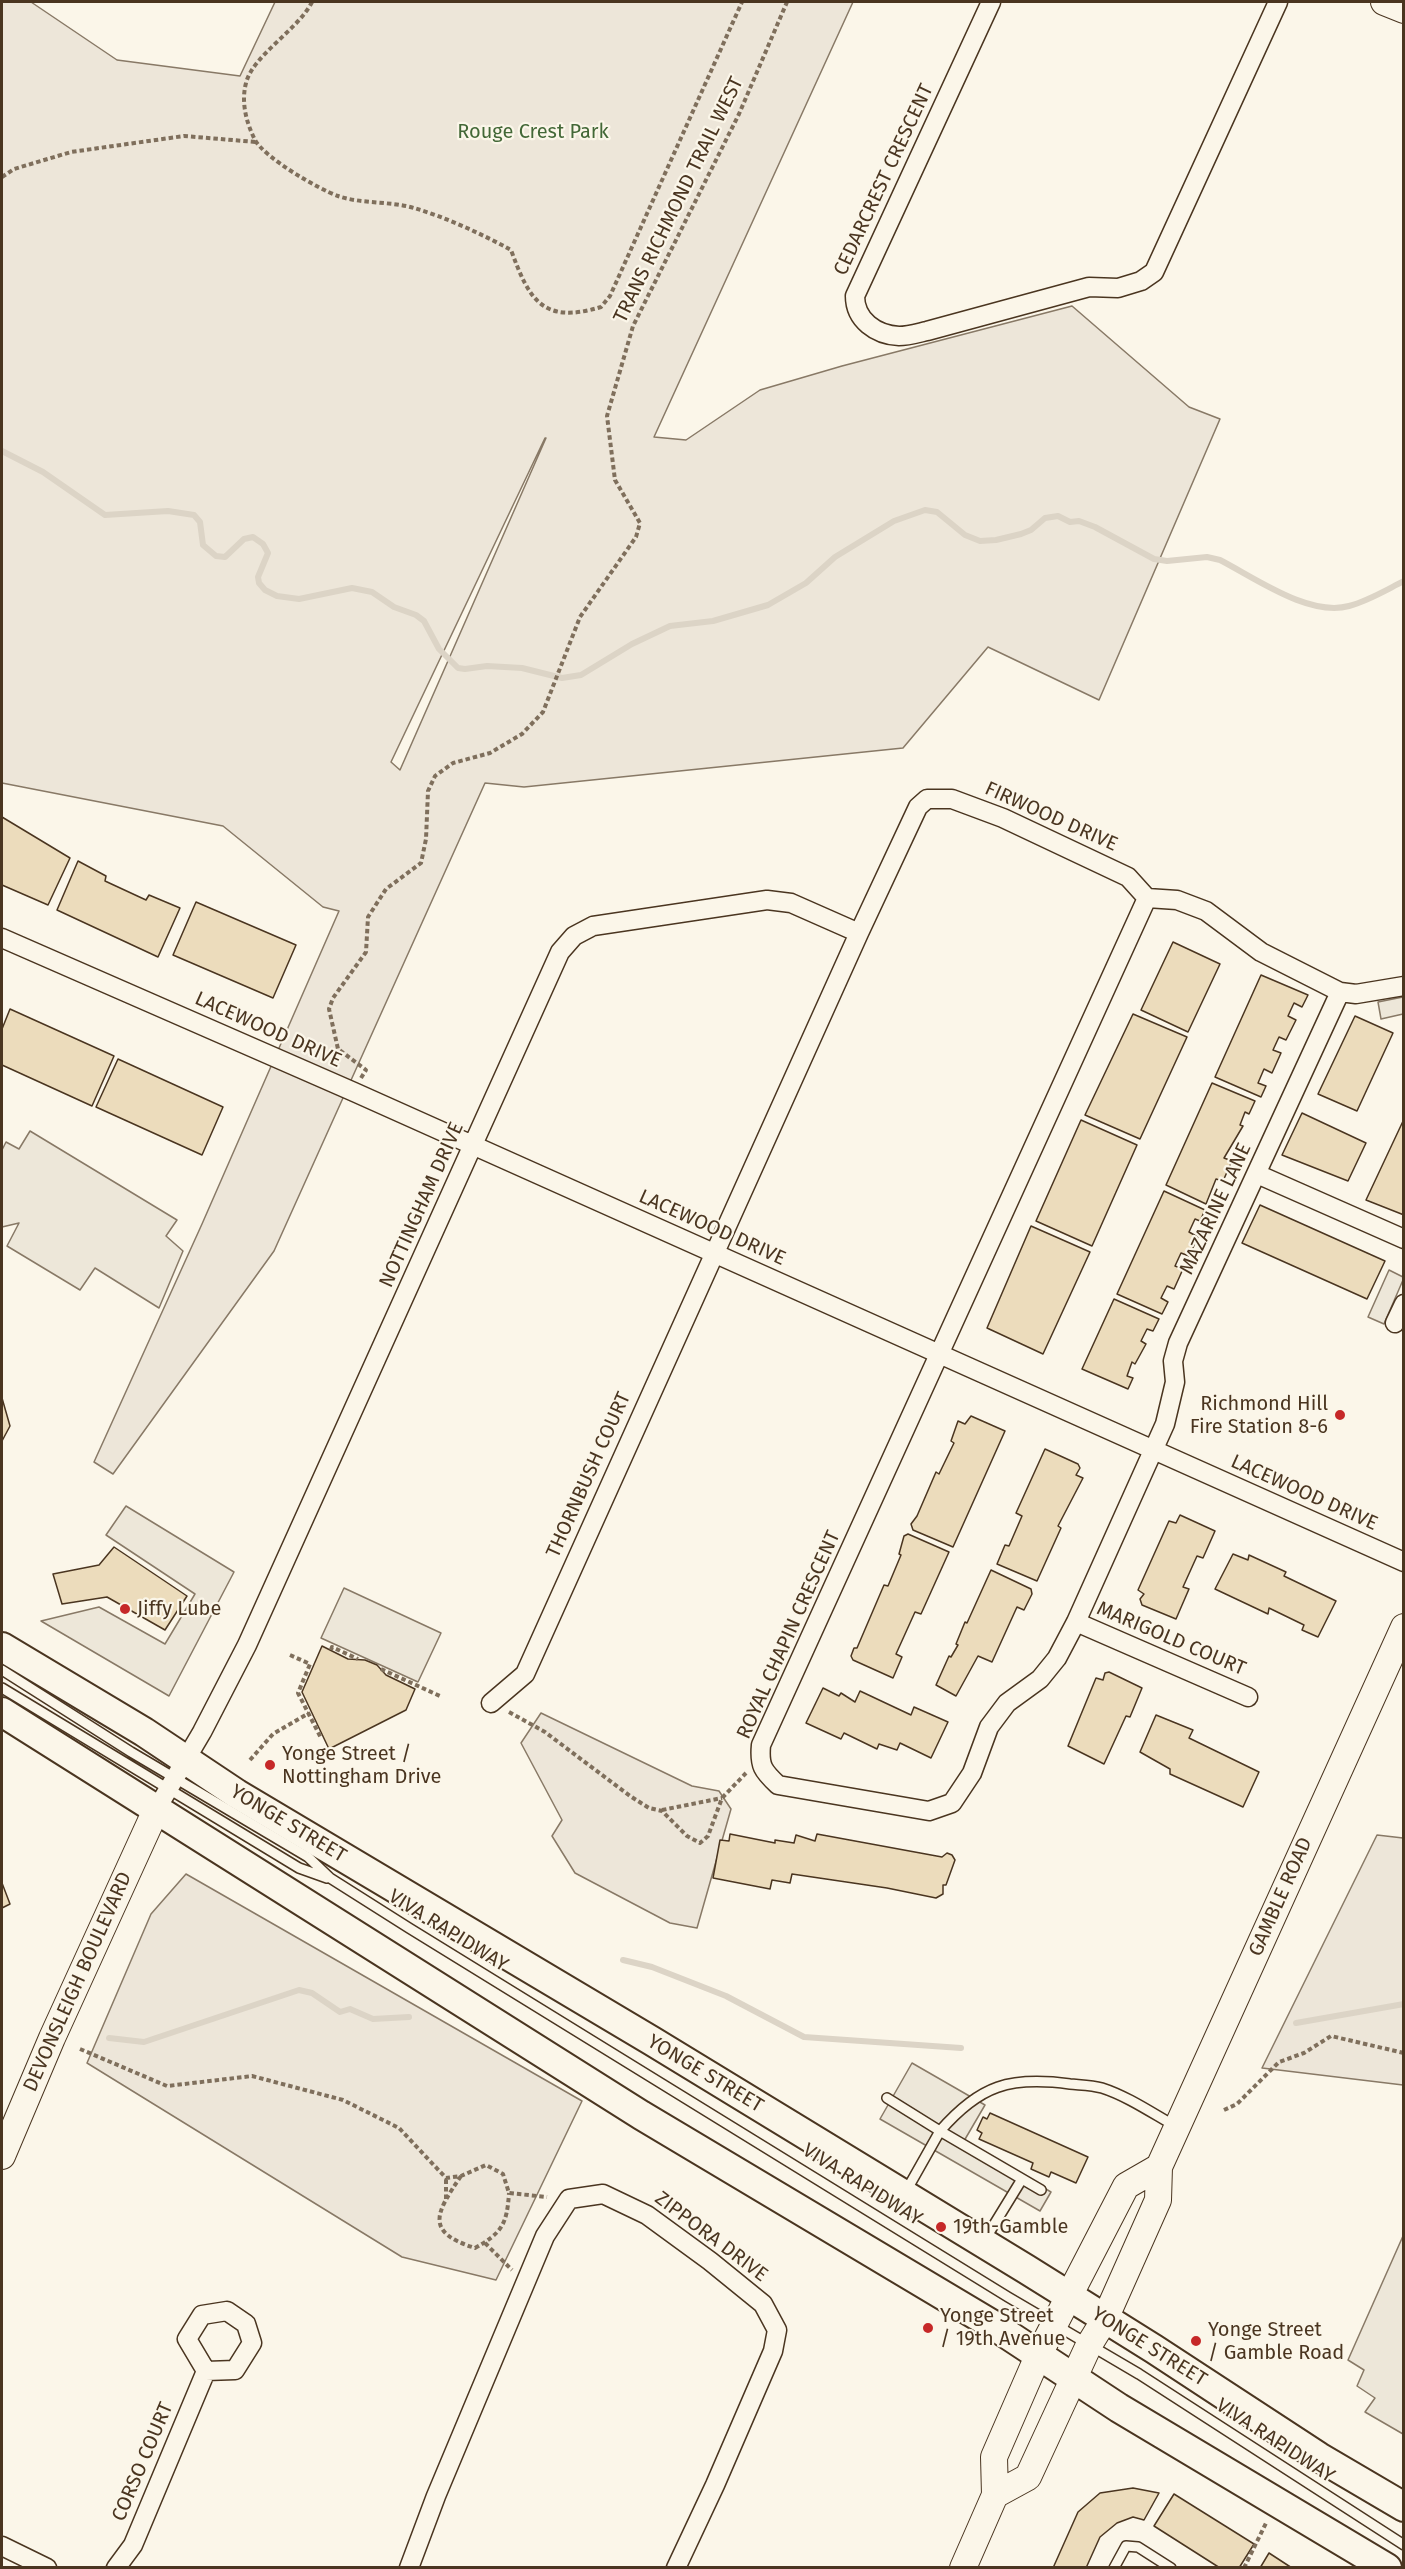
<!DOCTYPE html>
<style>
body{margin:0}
#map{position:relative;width:1405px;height:2569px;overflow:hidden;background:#fbf6e9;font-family:"Fira Sans",sans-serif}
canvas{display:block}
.frame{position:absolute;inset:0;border:3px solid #4a3520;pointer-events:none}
</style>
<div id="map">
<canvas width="1405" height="2569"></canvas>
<div class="frame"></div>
</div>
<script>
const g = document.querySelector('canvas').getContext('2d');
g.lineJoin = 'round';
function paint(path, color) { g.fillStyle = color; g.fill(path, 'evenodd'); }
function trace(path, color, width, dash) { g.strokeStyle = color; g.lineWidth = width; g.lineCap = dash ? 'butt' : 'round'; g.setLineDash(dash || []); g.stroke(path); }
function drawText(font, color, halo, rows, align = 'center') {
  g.font = font + ' "Fira Sans",sans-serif'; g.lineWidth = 4.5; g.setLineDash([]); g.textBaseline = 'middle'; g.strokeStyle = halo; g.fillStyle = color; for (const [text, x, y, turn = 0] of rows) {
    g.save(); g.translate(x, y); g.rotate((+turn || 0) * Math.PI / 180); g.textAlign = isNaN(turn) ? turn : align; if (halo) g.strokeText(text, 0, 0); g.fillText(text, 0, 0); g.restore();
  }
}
const green = new Path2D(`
 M2 2H31L117 60 240 76 275 2H853L654 437 686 440 760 390 842 366 1072 306 1189 407 1220 419 1099 700 988 647 903 748 524 787 485 783 274 1251 113 1474 94 1462 202 1224 339 911 323 907 223 826 2 783ZM545 438H546L400 770 391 762Z
 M541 1713 692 1786 719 1791 731 1809 697 1928 670 1923 575 1873 552 1836 562 1820 521 1743Z
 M1377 1835 1403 1838V2085L1262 2068Z
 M186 1874 582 2101 496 2280 402 2257 87 2063 151 1914Z`);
paint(green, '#ede6d9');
trace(green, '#887966', 1.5);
const parking = new Path2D(`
 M1403 997V1014L1381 1019 1378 1002Z
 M30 1131 177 1220 166 1236 183 1251 159 1308 95 1268 80 1290 7 1246 19 1223 2 1227V1150L6 1142 19 1149Z
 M1389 1270 1403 1277V1280L1384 1324 1368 1317Z
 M126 1506 234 1572 169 1696 41 1621 99 1607 165 1644 195 1594 106 1535Z
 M344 1588 441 1633 418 1682 321 1638Z
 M912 2063 985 2105 964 2141 1051 2192 1040 2211 880 2119Z
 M1403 2236V2434L1365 2412 1375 2398 1357 2386 1364 2370 1348 2360Z`);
paint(parking, '#ede7d9');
trace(parking, '#887966', 1.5);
trace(new Path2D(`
 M2 451 43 472 105 515 168 511 194 515 200 522 203 545 216 556 225 557 244 539 253 537 263 544 268 553 258 577 259 583 265 590 277 596 299 599 352 588 372 592 394 607 416 615 424 621 439 649 458 668 465 669 487 666 522 668 562 678 581 675 632 644 670 626 713 621 768 605 806 583 835 557 894 521 925 510 937 512 965 535 980 541 996 540 1021 534 1031 530 1045 518 1058 516 1070 522 1079 521 1095 527 1154 559 1167 561 1207 557 1220 560C1255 578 1309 617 1349 606 1368 601 1386 590 1404 581
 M623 1960 652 1967 726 1996 804 2037 961 2048
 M1296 2023 1404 2004
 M109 2038 144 2042 299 1990 312 1993 340 2012 350 2009 373 2019 409 2017`), '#dcd4c6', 6);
const building = new Path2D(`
 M2 817 70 858 48 905 2 885Z
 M78 861 106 876 105 881 146 900 149 895 180 908 158 957 57 910Z
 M196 902 296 945 273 998 173 955Z
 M1173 942 1220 964 1188 1032 1141 1010Z
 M1261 975 1308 995 1302 1007 1294 1003 1288 1016 1296 1020 1286 1040 1279 1037 1273 1050 1281 1053 1272 1073 1264 1069 1258 1083 1266 1086 1261 1097 1215 1077Z
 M10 1009 114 1056 92 1106 2 1065V1029Z
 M1133 1014 1187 1037 1140 1139 1085 1115Z
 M1355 1016 1393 1033 1357 1111 1318 1094Z
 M118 1059 223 1107 202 1155 96 1107Z
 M1212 1083 1255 1101 1249 1114 1245 1112 1240 1125 1243 1126 1224 1158 1232 1161 1223 1181 1216 1179 1206 1204 1166 1185Z
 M1302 1113 1366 1143 1348 1181 1282 1155Z
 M1404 1119V1215L1366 1200Z
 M1081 1120 1137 1145 1092 1246 1036 1221Z
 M1164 1191 1205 1210 1200 1221 1195 1219 1189 1232 1198 1237 1189 1256 1181 1253 1175 1266 1183 1269 1174 1289 1167 1286 1161 1298 1168 1302 1162 1314 1117 1294Z
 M1260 1205 1385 1261 1367 1299 1242 1243Z
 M1031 1226 1090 1252 1043 1354 987 1328Z
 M1114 1299 1159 1319 1153 1331 1147 1329 1141 1341 1146 1344 1135 1364 1132 1362 1127 1376 1133 1378 1128 1389 1082 1369Z
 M2 1398 10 1426 2 1441Z
 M971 1416 1005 1431 953 1547 913 1530 911 1524 917 1516 936 1472 939 1474 954 1443 951 1441 958 1421 965 1424Z
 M1045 1449 1078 1464 1080 1468 1076 1475 1083 1478 1058 1526 1061 1528 1037 1581 997 1564 1005 1545 1009 1546 1022 1516 1016 1513Z
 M1180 1515 1215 1531 1203 1558 1197 1556 1183 1587 1189 1589 1176 1619 1142 1605 1140 1599 1144 1594 1138 1590 1169 1521 1176 1523Z
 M908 1534 949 1552 921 1614 915 1612 896 1654 902 1657 893 1678 853 1660 851 1656 854 1648H857L884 1585 888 1586 901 1555 899 1554 904 1536Z
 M114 1547 187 1596 165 1630 107 1597 62 1604 53 1574 99 1565Z
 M1233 1554 1248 1560 1249 1555 1286 1572 1284 1576 1336 1601 1318 1637 1302 1630 1304 1625 1269 1608 1268 1614 1215 1589Z
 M991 1570 1031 1589 1032 1594 1024 1610 1017 1607 992 1662 978 1656 956 1696 936 1685 949 1656 951 1657 958 1645 956 1644 965 1622 967 1623Z
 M322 1646 348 1659 365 1660 377 1665 386 1675 415 1689 406 1710 329 1749 302 1692Z
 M1109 1672 1142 1688 1130 1717 1126 1716 1104 1764 1068 1746 1096 1678 1103 1680 1105 1673Z
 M823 1688 839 1696 841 1693 855 1702 860 1691 911 1715 914 1707 948 1722 931 1758 900 1743 897 1750 879 1744 877 1749 844 1733 841 1739 806 1723Z
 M1156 1715 1193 1730 1189 1738 1259 1772 1243 1807 1170 1774V1769L1140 1752Z
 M730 1834 775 1843V1840L794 1843 796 1835 815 1841 817 1834 942 1857 947 1853 952 1855 955 1860 946 1885H943V1894L936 1898 887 1888 792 1874 790 1883 772 1880 770 1889 713 1878 720 1840 729 1841Z
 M2 1883 10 1904 2 1908Z
 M990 2113 1088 2157 1076 2183 1051 2172 1049 2177 1031 2169 1033 2163 979 2139 982 2133 977 2130 983 2117 987 2119Z
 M1133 2488 1159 2493 1144 2520 1133 2517 1117 2523 1100 2537 1086 2568H1053L1078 2512 1100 2493Z
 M1174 2494 1254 2544 1239 2568H1220L1154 2526Z
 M1269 2553 1292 2568H1260Z`);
paint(building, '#ecdcbc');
trace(building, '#4a3520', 1.5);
const lane = new Path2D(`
 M2 1670 131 1752 308 1857 330 1878 409 1928 1008 2297 1139 2374 1404 2545
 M2 1688 299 1868 327 1878
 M887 2098 940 2131C980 2085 1010 2076 1070 2084 1080 2085 1092 2085 1102 2088 1127 2096 1152 2113 1175 2126
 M905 2193 940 2131 1041 2190
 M984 2241 1022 2179
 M1114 2568 1126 2546 1138 2547 1171 2568`);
const street = new Path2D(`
 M991 2 855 296C855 320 876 335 899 336 908 336 918 333 927 331L1089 287 1118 288 1141 281 1154 272 1278 2
 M1147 898 1177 900 1206 911 1261 952 1340 992 1356 994 1404 986
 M2 938 354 1092 1404 1562
 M1257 1174 1404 1239
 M1395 1323 1404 1304
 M1076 1622 1248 1697
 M491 1703 525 1674 859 933 918 807 927 799H952L1003 818 1128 877 1147 898 761 1745C759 1766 763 1771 778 1785L929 1811 952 1803 972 1773 989 1727 1007 1703 1040 1679 1057 1658 1076 1622 1165 1424 1175 1382 1173 1361 1178 1343 1340 992
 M156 1810 202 1732 247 1645 560 952 574 936 593 926 767 900 791 903 859 933
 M227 2311 246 2324 252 2343 235 2370 206 2371 187 2339 202 2315Z
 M2 2546 47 2568
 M116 2568 133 2545 206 2371
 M409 2568 436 2496 545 2236 569 2199 603 2194 647 2215 710 2261 763 2304 777 2330 773 2351 715 2485 676 2568`);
const secondary = new Path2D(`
 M1384 2 1404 10
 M2 2156 52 2038 156 1810
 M995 2495 1028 2477 1089 2345 1105 2319 1158 2200 1159 2167 1404 1627
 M963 2568 995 2495 994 2457 1038 2356 1126 2186 1159 2167`);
const primary = new Path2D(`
 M2 1647 144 1732 237 1794 652 2041 1026 2269 1154 2349 1319 2457 1404 2507
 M2 1712 641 2115 993 2325 1119 2408 1387 2568`);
trace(lane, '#4a3520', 12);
trace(street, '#4a3520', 21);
trace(secondary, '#4a3520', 28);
trace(primary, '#4a3520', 32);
trace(new Path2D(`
 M312 2C298 30 253 55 246 83 241 102 246 122 255 140 265 158 318 189 338 196 361 204 390 201 414 208 445 217 482 234 511 250 529 299 542 325 601 307L610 296 742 2
 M2 177 14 169 71 152 184 136 256 142
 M361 1078 366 1070 338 1049 329 1009 333 998 366 952 368 917 386 889 421 863 426 839 428 791 435 776 453 763 490 753 522 734 543 712 580 617 636 537 640 523 615 480 607 416 633 326 739 114 787 2
 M331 1650 332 1647 358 1659
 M290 1655 310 1664 298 1693 321 1738
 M381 1669 442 1697
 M509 1712 545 1732 630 1796 649 1808 662 1811 687 1836 700 1843 708 1836 722 1798 746 1773
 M250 1760 273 1734 309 1713
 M662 1810 722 1798
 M80 2049 167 2086 252 2076 343 2100 399 2128 446 2178 461 2176 486 2165 503 2174 509 2193 547 2197
 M1224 2110 1237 2104 1279 2062 1304 2053 1331 2036 1404 2053
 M461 2176C436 2213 424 2232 475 2248 502 2233 507 2224 509 2193
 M446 2199V2178
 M485 2243 512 2270
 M1244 2568 1266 2523`), '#7f6f5c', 4, [4.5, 3]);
trace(lane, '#fbf6e9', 9);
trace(street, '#fbf6e9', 18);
trace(secondary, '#fbf6e9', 26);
trace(primary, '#fbf6e9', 28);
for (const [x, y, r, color] of [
 [1340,1415,6,"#c62828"],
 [125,1609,6,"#c62828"],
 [270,1765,6,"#c62828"],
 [941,2227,6,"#c62828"],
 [928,2328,6,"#c62828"],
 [1196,2341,6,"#c62828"]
]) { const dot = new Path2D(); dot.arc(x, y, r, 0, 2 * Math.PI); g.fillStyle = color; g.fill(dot); trace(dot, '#fbf6e9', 2); }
drawText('20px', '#436837', '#fbf6e9', [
 ["Rouge Crest Park",533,132]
]);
drawText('20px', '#4a3520', '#fbf6e9', [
 ["CEDARCREST CRESCENT",884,180,-65],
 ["TRANS RICHMOND TRAIL WEST",679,200,-64],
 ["FIRWOOD DRIVE",1051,817,24],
 ["LACEWOOD DRIVE",268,1030,24],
 ["NOTTINGHAM DRIVE",422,1205,-66],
 ["MAZARINE LANE",1216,1209,-65],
 ["LACEWOOD DRIVE",712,1228,24],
 ["THORNBUSH COURT",589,1475,-66],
 ["LACEWOOD DRIVE",1304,1493,24],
 ["ROYAL CHAPIN CRESCENT",789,1635,-66],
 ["MARIGOLD COURT",1171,1639,23],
 ["YONGE STREET",288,1824,31],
 ["GAMBLE ROAD",1281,1897,-66],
 ["VIVA RAPIDWAY",448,1931,32],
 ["DEVONSLEIGH BOULEVARD",78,1982,-66],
 ["YONGE STREET",705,2074,31],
 ["VIVA RAPIDWAY",862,2185,32],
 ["ZIPPORA DRIVE",711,2237,37],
 ["YONGE STREET",1149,2347,32],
 ["VIVA RAPIDWAY",1275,2441,33],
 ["CORSO COURT",143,2462,-67]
]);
drawText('20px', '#4a3520', '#fbf6e9', [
 ["Richmond Hill",1328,1404,"right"],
 ["Fire Station 8-6",1328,1427,"right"],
 ["Jiffy Lube",137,1609],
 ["Yonge Street /",282,1754],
 ["Nottingham Drive",282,1777],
 ["19th-Gamble",953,2227],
 ["Yonge Street",940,2316],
 ["/ 19th Avenue",940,2339],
 ["Yonge Street",1208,2330],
 ["/ Gamble Road",1208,2353]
], 'left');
</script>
